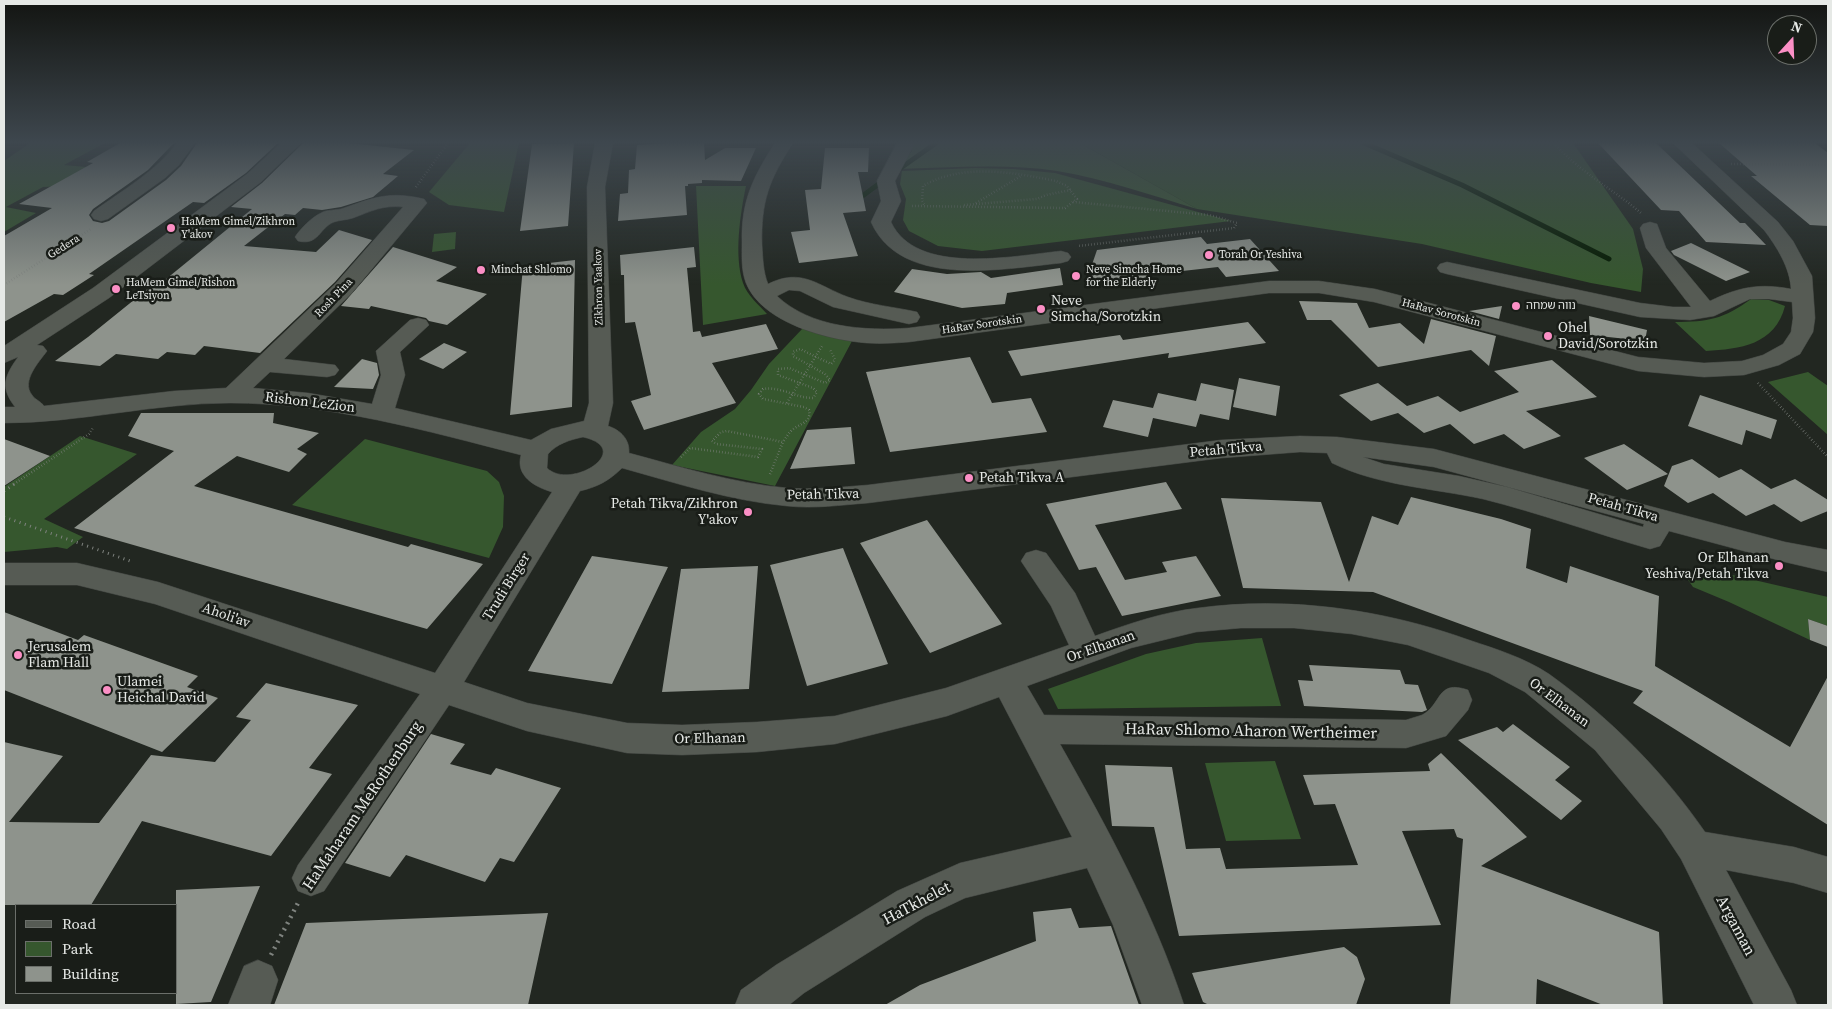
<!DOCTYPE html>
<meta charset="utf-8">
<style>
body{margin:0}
#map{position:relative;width:1832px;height:1009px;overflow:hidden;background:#222721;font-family:"Source Serif 4",serif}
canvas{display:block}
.frame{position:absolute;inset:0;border:5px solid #e6e9e6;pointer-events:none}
.legend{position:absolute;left:15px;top:904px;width:162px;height:90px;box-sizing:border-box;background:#191d18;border:1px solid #6b6f6a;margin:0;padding:6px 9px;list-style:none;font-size:15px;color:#e6e9e6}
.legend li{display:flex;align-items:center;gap:10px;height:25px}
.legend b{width:25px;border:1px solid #6b6f6a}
.north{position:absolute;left:1767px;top:15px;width:50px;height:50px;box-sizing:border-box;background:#191d18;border:1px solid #6b6f6a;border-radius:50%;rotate:20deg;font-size:14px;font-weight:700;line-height:20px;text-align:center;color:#e6e9e6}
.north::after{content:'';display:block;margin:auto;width:18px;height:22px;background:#fb8fc5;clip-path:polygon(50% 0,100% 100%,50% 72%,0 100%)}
</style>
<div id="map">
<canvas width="1832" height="1009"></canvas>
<div class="frame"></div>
<ul class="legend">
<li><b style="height:6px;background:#565b54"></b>Road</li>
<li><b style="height:14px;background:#36572e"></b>Park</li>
<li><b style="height:14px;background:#8e938c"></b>Building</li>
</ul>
<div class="north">N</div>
</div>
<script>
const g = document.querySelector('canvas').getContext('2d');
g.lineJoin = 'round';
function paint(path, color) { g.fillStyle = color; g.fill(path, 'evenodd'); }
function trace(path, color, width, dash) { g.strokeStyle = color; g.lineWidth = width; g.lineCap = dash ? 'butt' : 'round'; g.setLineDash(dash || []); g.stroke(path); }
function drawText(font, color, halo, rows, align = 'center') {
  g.font = font + ' "Source Serif 4","Noto Sans Hebrew",serif'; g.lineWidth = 5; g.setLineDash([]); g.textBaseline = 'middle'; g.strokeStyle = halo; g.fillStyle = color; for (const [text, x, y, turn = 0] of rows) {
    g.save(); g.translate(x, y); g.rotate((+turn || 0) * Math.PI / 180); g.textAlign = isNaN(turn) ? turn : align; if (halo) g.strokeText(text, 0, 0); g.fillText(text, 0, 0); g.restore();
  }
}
paint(new Path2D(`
 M30 143H105L64 165 98 168 62 186 43 187 6 207 36 213 4 232V161Z
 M470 143H519L504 212 449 205 429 192Z
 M1080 143H1573L1633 229 1643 269 1641 292 1591 283 1422 244 1197 209Z
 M975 168 1014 169 1055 173 1231 221 982 251 938 246 909 231 903 220 906 199 900 184 902 171Z
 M696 186H746C740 215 734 255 743 283 747 295 759 305 767 314L703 325Z
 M456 232 455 249 432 252 434 234Z
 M1751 299 1769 300 1785 306C1775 345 1740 349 1706 351L1675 322C1708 322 1724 319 1751 299Z
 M803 328 852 341 775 486 672 465 701 432 735 409 751 390 769 364Z
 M1808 372 1828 386V435L1768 382Z
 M80 436 137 454 44 519 83 537 67 549 57 547 4 552V487Z
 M365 439 487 471 499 482 504 496 503 527 489 558 292 505Z
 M1702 568 1828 597V626L1808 619 1810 640 1729 602 1693 587 1683 573Z
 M1262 638 1281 706 1058 709 1048 689 1146 654 1196 643Z
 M1275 761 1301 839 1226 841 1205 763Z`), '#36572e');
paint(new Path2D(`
 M911 143H1080L1197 209C1151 195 1104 179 1057 171 1004 163 950 168 896 169L912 151Z`), '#3c5d33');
trace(new Path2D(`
 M1364 143 1462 185 1609 259
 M895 172 936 143
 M857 200 884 180`), '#041b00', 5);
paint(new Path2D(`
 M120 143H174L148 170 93 209 89 215 93 221 102 223 109 221 166 180 181 166 197 143H278L246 173 204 203 193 202 89 274 94 275 63 295 54 294 4 322V236L52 208 19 204 93 163 87 162Z
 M303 143H349L414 150 383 174 398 176 373 197 341 207 322 210 303 208 295 215 285 214 244 246 316 252 339 230 372 240 335 282 260 353 204 346 195 355 167 352 158 359 116 354 100 366 55 361 88 337 155 283 160 284 252 209 231 207 262 183Z
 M574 143 568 226 520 231 532 144Z
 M668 143H704L705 160 725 148H756L741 181 702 180V183L688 184V186H685L687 215 618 221 620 194 628 193 629 170 635 169 637 145Z
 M1598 143H1656L1740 223H1745L1766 245 1706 242 1679 211 1661 210Z
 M1719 143H1815L1828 153V226L1810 225 1751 176H1757Z
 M825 148H869L868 172H858L866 211 843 213 858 256 799 263 791 232 810 230 805 190 821 189Z
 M1201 237 1207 244 1250 239 1279 271 1226 277 1218 267 1147 275 1146 280 1131 278 1130 284 1108 286 1098 280 1086 282 1097 250Z
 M1691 243 1750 272 1726 281 1674 255 1671 251Z
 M393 247 457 267 436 281 487 294 447 325 429 321 426 318 371 306 369 309 341 306Z
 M694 247 696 267 687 268 693 332 700 331 702 337 766 324 778 349 712 363 736 403 644 430 631 401 651 395 635 322 625 323 624 275H621L620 255Z
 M575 260 572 407 510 415 523 266Z
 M1060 268 1063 285 1007 293 1005 304 962 308 894 292 912 269 947 274 981 272 991 278Z
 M1299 301 1357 303 1369 328 1400 323 1424 344 1431 319 1496 336 1489 366 1471 350 1378 367 1331 320H1307Z
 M1502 306 1499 319 1469 311Z
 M1589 316 1647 330 1645 341 1590 335Z
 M1248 322 1266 343 1168 358 1169 353 1021 376 1008 351 1120 335 1123 340Z
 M444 343 467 352 443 369 419 359Z
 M970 357 992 403 1031 398 1047 432 890 452 866 372Z
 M362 359 377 363 379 375 373 389 334 387Z
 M1552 360 1597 397 1526 411 1561 436 1524 449 1504 434 1474 444 1450 424 1424 433 1398 413 1371 421 1339 395 1378 383 1407 406 1438 396 1460 412 1519 392 1494 371Z
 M1239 378 1280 386 1276 416 1233 407Z
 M1201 383 1234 390 1229 420 1200 414 1196 427 1153 418 1148 437 1103 427 1113 400 1153 408 1158 393 1196 401Z
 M1700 395 1777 420 1771 439 1746 430 1742 445 1688 426Z
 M141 413H274L273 423 319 433 297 449 307 454 289 472 237 456 194 486 408 547 411 544 483 564 427 629 74 528 174 451 128 436Z
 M851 427 855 464 790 469 807 430Z
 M4 439 50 456 4 486Z
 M1624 444 1668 474 1627 490 1584 458Z
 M1692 459 1719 478 1741 469 1771 489 1795 479 1828 500V511L1801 522 1774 504 1746 516 1713 493 1688 503 1664 486 1672 466Z
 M1166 482 1182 509 1095 525 1125 580 1167 572 1162 562 1196 556 1221 596 1122 616 1096 567 1079 570 1046 504Z
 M1411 497 1501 519 1531 529 1526 568 1567 583 1570 566 1659 596 1655 666 1790 747 1828 676V825L1633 703 1643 691 1373 592 1243 588 1221 498 1321 502 1349 582 1372 516 1398 525Z
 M927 520 1002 624 930 653 860 543Z
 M843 548 888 664 807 686 770 565Z
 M592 556 668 567 612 684 528 671Z
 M758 566 749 689 662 692 681 569Z
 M4 612 78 640 84 635 198 676 187 687 218 698 162 752 4 690Z
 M1808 619 1828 626V647L1810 640Z
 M1309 665 1400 670 1405 684 1418 685 1427 710 1422 712 1304 706 1298 680 1313 681Z
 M266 683 358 705 309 768 332 774 271 856 142 821 91 905H4V742L63 756 9 822 99 823 151 755 215 762 251 720 236 717Z
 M1513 724 1570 767 1555 780 1582 801 1561 820 1458 740 1497 727 1503 732Z
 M431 734 465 744 450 764 491 775 496 768 561 788 514 862 500 858 485 882 406 855 390 877 345 863Z
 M1441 753 1527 837 1481 866 1659 932 1663 1005H1603L1537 979 1536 1005H1450L1463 839 1457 837 1454 829 1402 831 1441 925 1179 936 1154 827 1112 826 1105 765 1172 767 1186 849 1220 848 1226 869 1358 865 1335 804 1314 805 1303 775 1430 771 1428 764Z
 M260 886 211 1002 176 1004V890Z
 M1071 908 1079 928 1111 926 1139 1005H885L920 985 1036 941 1033 912Z
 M548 913 528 1005H274L306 923Z
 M1344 947 1357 957 1365 979 1356 1005H1209L1203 1002 1192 973Z`), '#8e938c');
const minor = new Path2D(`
 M177 143H195L179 165 165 178 108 219 101 221 94 219 91 215 94 211C123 190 155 172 177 143Z
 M281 143H301L261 182 109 298 37 345 43 346 47 351C39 362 21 381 32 395 35 400 41 401 44 406L174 391 226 388 336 283 403 207C382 205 372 211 353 218 347 220 340 220 334 222 319 228 319 246 298 241L295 237C300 229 312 217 321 213 327 209 336 211 344 208 375 197 390 191 424 199L427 203 352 293 284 359 335 365 339 370 335 375 327 377 270 372 253 388 308 393 372 404 381 375 376 351 410 320 418 318 426 320 429 325 400 352 405 375 395 408 531 440 551 429 584 421 589 403 587 187 595 143H613L605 187 613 403 608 426C621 430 630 440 629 453 681 467 733 483 787 488 814 490 841 487 868 485L1221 440 1300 436 1337 437 1434 449 1785 542 1828 550V572L1785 562 1669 531 1660 546 1650 549C1594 533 1539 513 1483 499 1432 488 1379 486 1332 463L1327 453 1300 452 1221 458 868 503C841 505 814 509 787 506 731 501 676 483 622 468 609 481 597 487 580 491L464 682 527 703 627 723 682 725 757 722 835 716 946 688 1069 645 1051 606 1021 561 1026 553 1036 550 1046 553 1075 593 1095 636C1128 624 1163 612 1198 608 1288 596 1383 609 1469 640 1496 649 1525 658 1549 674 1609 717 1663 771 1705 832L1794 847 1828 857V893L1794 883 1726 870 1791 990 1797 1005H1754L1681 859 1661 829 1595 750 1525 692 1489 673 1408 645 1352 634 1294 628H1241L1196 632 1131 648 1027 686 1044 715 1406 720C1411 718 1417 717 1422 715 1442 705 1436 679 1468 690L1472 700 1468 710 1446 736 1406 748 1060 744C1107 827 1154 913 1184 1005H1142L1113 925 1087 868 965 898 925 917 804 993 789 1005H735L741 990 776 965 897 891 960 863 1072 837 999 697 947 716 835 744 757 752 682 755 627 753 527 731 449 705 324 891 311 896 298 891 292 878 298 865 420 694 155 604 77 585H4V563H77L158 582 435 673 552 492C535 487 515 476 521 455 427 431 329 403 230 403 154 403 80 423 4 423V407H15C0 387 4 377 18 357L4 363V346L93 288 247 174ZM583 437C636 449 571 491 547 468L548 454C557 444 569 440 583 437ZM1363 457 1434 467 1644 524 1643 527 1507 487 1459 476 1384 464Z
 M775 143H793C769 180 761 201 762 245 763 259 763 271 768 284 802 267 818 286 848 297 870 305 895 307 917 312L920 317 917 322 909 324 833 307 800 291 789 290 777 296C811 328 865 331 909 328L1269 281H1319L1375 289 1638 357 1704 363 1742 361 1763 355 1783 344 1791 332 1793 318 1792 302 1769 299H1750L1714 316 1690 320 1640 317 1447 274 1440 272 1437 268 1440 264 1447 262 1640 303 1673 307H1691L1646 248 1640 228 1643 224 1650 222 1657 224 1666 248 1710 301C1739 287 1759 283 1791 289 1790 268 1777 247 1764 230L1673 143H1692L1778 222 1793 241 1812 276 1815 318 1813 332 1800 354 1779 365 1744 375 1704 377 1638 371 1374 302 1319 293H1269L909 342C895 343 881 344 867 343 828 340 762 323 746 283 741 270 742 256 742 242 741 201 753 177 775 143Z
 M897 143H915L895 181 901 201 891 222C916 276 1013 256 1061 251L1068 253 1071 257 1068 261 1061 263C1002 269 901 289 871 222L881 201 877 181Z
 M258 960 272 966 278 980 270 1005H228L244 966Z`);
trace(minor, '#404440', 1);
trace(new Path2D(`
 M1554 143C1578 171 1613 189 1641 213
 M1731 164 1828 165
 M416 187 448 143
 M1073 202 1210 215 1237 223 1234 228 1078 246
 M976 203 1021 176
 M964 205 1037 199 1046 195 1071 190
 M912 206 1065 208 1077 199 1067 186 1056 181C1013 172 962 163 923 186L922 201 925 206
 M4 285 91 229
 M1758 383 1828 457
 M787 403 822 346
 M681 457 690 448 758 457 762 449 716 444 712 441 721 432 727 431 783 442C786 438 788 434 791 431 798 424 812 423 809 410L804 407 763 399 759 394 763 389C781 386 795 398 813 398L817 392 813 388 778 375V369L789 368 825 383 830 380 825 374 793 356V352L800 349 831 364 835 360 830 349
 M770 474 783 442
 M14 484 89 434 93 428`), '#7f837f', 2.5, [0.5, 2.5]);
trace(new Path2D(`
 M4 491 16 483
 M4 517 133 562`), '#7f837f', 3, [1, 4.5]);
trace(new Path2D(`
 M271 955 298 903`), '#7f837f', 4.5, [2, 5]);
paint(minor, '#565b54');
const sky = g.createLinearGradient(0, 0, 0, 285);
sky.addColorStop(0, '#131512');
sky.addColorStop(0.5, '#3e474e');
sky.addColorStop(1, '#3e474e00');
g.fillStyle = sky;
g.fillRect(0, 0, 1832, 285);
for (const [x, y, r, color] of [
 [171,228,5,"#fb8fc5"],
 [1209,255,5,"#fb8fc5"],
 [481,270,5,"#fb8fc5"],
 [1076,276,5,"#fb8fc5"],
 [116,289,5,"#fb8fc5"],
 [1516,306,5,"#fb8fc5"],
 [1041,309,5,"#fb8fc5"],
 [1548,336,5,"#fb8fc5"],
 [969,478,5,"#fb8fc5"],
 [748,512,5,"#fb8fc5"],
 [1779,566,5,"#fb8fc5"],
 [18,655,5,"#fb8fc5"],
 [107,690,5,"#fb8fc5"]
]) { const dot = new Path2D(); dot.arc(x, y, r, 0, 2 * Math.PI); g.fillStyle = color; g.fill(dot); trace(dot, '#191d18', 2); }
drawText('11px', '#e6e9e6', '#191d18', [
 ["HaMem Gimel/Zikhron",181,222],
 ["Y'akov",181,235],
 ["Torah Or Yeshiva",1219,255],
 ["Minchat Shlomo",491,270],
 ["Neve Simcha Home",1086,270],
 ["for the Elderly",1086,283],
 ["HaMem Gimel/Rishon",126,283],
 ["LeTsiyon",126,296],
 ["נווה שמחה",1526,306]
], 'left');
drawText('11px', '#e6e9e6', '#191d18', [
 ["Gedera",64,247,-32],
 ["Zikhron Yaakov",599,287,-91],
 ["Rosh Pina",334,298,-46],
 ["HaRav Sorotskin",1441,313,15],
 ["HaRav Sorotskin",982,325,-8]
]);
drawText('14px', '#e6e9e6', '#191d18', [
 ["Neve",1051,301],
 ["Simcha/Sorotzkin",1051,317],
 ["Ohel",1558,328],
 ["David/Sorotzkin",1558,344],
 ["Petah Tikva A",979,478],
 ["Petah Tikva/Zikhron",738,504,"right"],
 ["Y'akov",738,520,"right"],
 ["Or Elhanan",1769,558,"right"],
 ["Yeshiva/Petah Tikva",1769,574,"right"],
 ["Jerusalem",28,647],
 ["Flam Hall",28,663],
 ["Ulamei",117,682],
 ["Heichal David",117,698]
], 'left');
drawText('14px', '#e6e9e6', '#191d18', [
 ["Rishon LeZion",310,403,7],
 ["Petah Tikva",1226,450,-5],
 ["Petah Tikva",823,495,-1],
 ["Petah Tikva",1623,508,16],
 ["Trudi Birger",507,587,-58],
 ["Aholi'av",226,616,19],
 ["Or Elhanan",1101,647,-19],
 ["Or Elhanan",1559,703,37],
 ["Or Elhanan",710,739,-1]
]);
drawText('16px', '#e6e9e6', '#191d18', [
 ["HaRav Shlomo Aharon Wertheimer",1251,732,1],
 ["HaMaharam MeRothenburg",363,806,-56],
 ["HaTkhelet",917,904,-28],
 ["Argaman",1735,926,62]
]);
</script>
